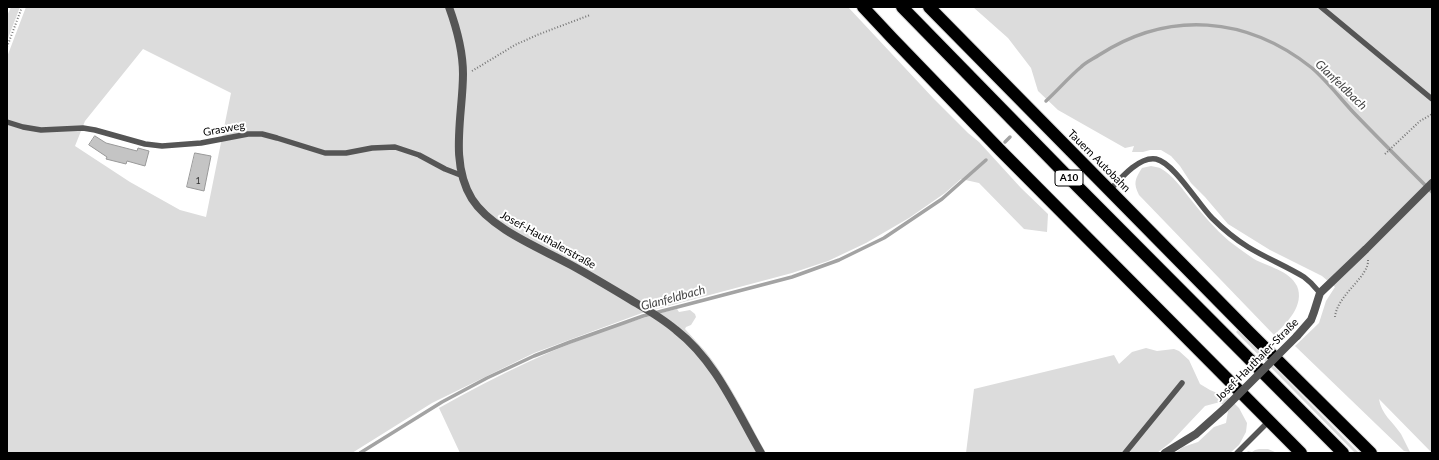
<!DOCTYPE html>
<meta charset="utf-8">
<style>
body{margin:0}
#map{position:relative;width:1439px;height:460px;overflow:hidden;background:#fff;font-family:Lato,sans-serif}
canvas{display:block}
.frame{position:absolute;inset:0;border:8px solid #000;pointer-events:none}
</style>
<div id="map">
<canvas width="1439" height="460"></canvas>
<div class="frame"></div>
</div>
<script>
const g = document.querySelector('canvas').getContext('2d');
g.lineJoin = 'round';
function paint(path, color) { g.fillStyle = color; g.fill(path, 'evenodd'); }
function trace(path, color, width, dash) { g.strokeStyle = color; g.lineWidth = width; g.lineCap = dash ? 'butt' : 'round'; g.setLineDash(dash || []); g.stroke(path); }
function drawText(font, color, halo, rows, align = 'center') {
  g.font = font + ' Lato,sans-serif'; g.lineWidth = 4; g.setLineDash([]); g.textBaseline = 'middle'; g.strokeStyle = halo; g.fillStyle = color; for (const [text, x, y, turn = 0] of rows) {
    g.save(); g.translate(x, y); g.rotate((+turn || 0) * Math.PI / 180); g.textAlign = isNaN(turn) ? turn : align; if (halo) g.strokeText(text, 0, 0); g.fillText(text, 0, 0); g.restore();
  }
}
paint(new Path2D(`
 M11 7H20L7 41V16Z
 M26 7H848L934 99 968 133 979 142 1021 188 1048 214 1047 232 1024 229 979 183 961 179 945 193 909 218 866 243 828 261 792 273 642 313 534 353 432 403 352 453H7V57ZM143 49 231 93 206 217 180 210 130 182 75 146 85 121Z
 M973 7H1432V453L1379 399C1381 414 1393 422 1401 434 1404 440 1407 446 1410 452L1404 451 1295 346 1319 323 1326 301 1335 287 1322 276 1270 250 1228 224 1205 197 1191 183 1180 166 1171 156 1161 150H1150L1143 152H1132L1134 146 1125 148 1058 110 1038 91 1031 68 1008 38Z
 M1151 166C1154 167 1158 167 1160 168 1173 175 1183 190 1192 201 1203 215 1215 229 1229 241 1237 247 1245 253 1254 259 1268 267 1289 270 1297 286 1305 305 1287 323 1274 335L1139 195C1133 183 1135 179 1142 168Z
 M677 309 679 312 690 310 695 314 696 317 691 325 686 327 685 329C692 337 699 344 706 352 730 382 747 419 766 453H460L439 408C498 375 557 346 621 325 640 319 658 313 677 309Z
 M1238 330 1359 453H1355L1236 332Z
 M1146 348 1157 351 1174 349 1179 351 1189 360 1200 384 1210 390 1229 398 1239 408 1247 423 1246 432 1239 445 1230 453H1175L1183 447 1198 442 1214 427 1226 423 1228 411 1220 402 1205 406 1171 442 1157 453H966L974 389 1114 355 1119 364 1132 352Z
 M1259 449H1268L1277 453H1246L1248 451 1252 452 1255 450Z`), '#dcdcdc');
trace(new Path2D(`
 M1046 101C1058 90 1069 77 1081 67 1086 62 1093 59 1099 55 1169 10 1247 16 1312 68 1327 81 1340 98 1353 112 1379 139 1405 165 1432 192
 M1005 142 1010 137
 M360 453 442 402 487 378 534 356 570 342 643 316 792 277 839 260 884 238 942 199 986 160`), '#a3a3a3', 3.5);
const building = new Path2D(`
 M95 136 106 143 137 151 138 148 149 151 145 166 127 161 126 164 106 159 107 157 89 145Z
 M195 153 211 156 204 191 187 187Z`);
paint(building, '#c4c4c4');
trace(building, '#999', 1);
const motorway = new Path2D(`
 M863 7 892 38 1000 150 1301 453
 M902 7 1077 186 1343 453
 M929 7 1250 333 1371 453`);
trace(motorway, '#dbdbdb', 14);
trace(new Path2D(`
 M7 47 22 7
 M472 71 515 45 537 35 590 15
 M1385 154 1420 121 1432 114
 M1335 317C1337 295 1369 277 1368 260`), '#777', 2, [1, 2]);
trace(new Path2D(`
 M1321 7 1432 99
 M7 122 23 127 41 130 83 128 95 130 145 144 162 146 201 143 248 134H262L277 138 325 153H346L372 148 395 147 419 155 445 169 463 176
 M1110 190C1120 179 1139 156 1156 159 1174 163 1198 204 1212 218 1223 229 1235 239 1248 247 1266 258 1286 266 1304 277L1311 283 1320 293
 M1125 453 1182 383
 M1237 453 1269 421`), '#555', 5.5);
trace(new Path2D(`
 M449 7C457 29 463 50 463 74 463 114 449 162 472 199 491 229 540 248 571 265 591 276 611 288 631 300 646 309 662 318 676 330 716 361 736 410 761 453
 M1297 336 1311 320 1314 312 1320 293 1366 249 1432 183
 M1165 453 1196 434 1224 409`), '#555', 8);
trace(motorway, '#000', 12);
trace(new Path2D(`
 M1224 409 1297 336`), '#555', 8);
drawText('9px', '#313131', null, [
 ["1",198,181]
]);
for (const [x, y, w] of [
 [1069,178,28]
]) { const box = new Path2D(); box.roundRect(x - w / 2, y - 8, w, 16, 3); g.fillStyle = '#fff'; g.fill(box); trace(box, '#000', 1); }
drawText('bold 10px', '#000', null, [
 ["A10",1069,178]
]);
drawText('11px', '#000', '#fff', [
 ["Grasweg",224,129,-10],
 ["Tauern Autobahn",1099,161,45],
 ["Josef-Hauthalerstraße",548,240,29],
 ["Josef-Hauthaler-Straße",1257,360,-45]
]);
drawText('italic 12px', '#444', '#fff', [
 ["Glanfeldbach",1341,85,44],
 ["Glanfeldbach",673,298,-15]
]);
</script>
